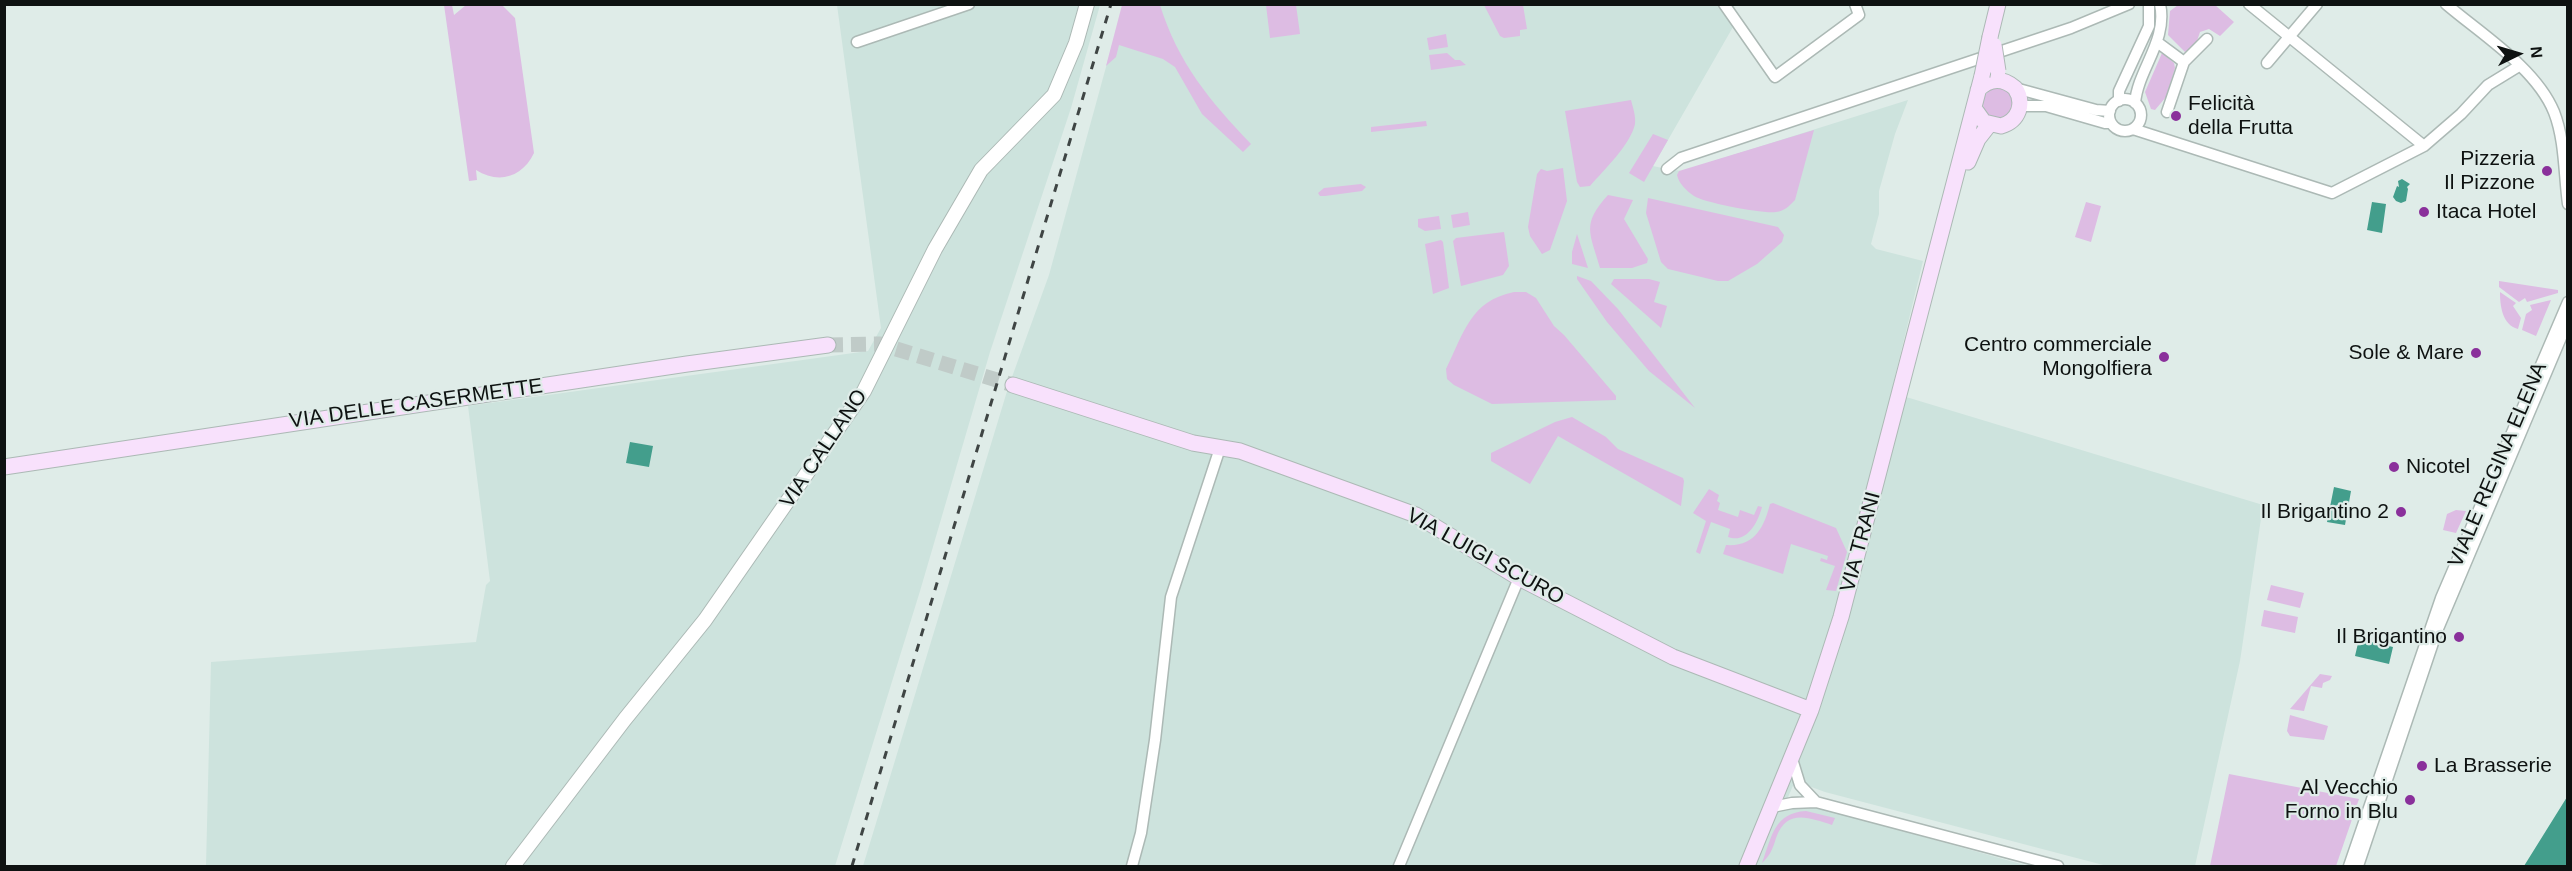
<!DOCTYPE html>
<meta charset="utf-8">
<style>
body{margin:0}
#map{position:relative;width:2572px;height:871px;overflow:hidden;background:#dfece8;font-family:Helvetica,sans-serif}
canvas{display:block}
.frame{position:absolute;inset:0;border:6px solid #0e1211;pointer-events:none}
.north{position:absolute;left:2488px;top:24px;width:60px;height:60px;-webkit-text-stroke:4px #dfece8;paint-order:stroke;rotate:85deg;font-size:16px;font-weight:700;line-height:24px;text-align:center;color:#0e1211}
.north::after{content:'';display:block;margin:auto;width:21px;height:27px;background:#0e1211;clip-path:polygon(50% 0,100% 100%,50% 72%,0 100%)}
</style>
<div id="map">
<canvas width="2572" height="871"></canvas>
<div class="frame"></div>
<div class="north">N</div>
</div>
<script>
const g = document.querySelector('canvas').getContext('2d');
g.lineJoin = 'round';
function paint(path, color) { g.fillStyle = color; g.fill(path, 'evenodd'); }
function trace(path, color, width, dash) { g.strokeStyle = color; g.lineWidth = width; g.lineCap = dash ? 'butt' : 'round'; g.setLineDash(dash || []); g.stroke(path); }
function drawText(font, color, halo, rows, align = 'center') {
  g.font = font + ' Helvetica,sans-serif'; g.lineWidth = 4.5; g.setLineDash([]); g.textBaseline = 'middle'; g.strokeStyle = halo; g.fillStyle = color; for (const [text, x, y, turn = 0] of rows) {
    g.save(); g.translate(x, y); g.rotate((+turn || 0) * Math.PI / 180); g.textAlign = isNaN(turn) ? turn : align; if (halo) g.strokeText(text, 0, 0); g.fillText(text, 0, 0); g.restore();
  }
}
paint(new Path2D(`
 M837 5H1100L1071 108 990 352 920 591 835 866H206L211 662 476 642 486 585 490 581 468 406 868 351 881 328Z
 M1123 5H1717L1733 27 1653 166 1667 169 1682 171 1908 100 1895 134 1879 191V214L1871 244 1876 249 1923 261 1892 389 1893 393 2263 505 2240 661 2195 866H2107L1825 792 1795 781 1782 811 1810 805 2028 866H863L1008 388 1049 275Z`), '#cde3dd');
paint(new Path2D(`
 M444 5H452L454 15 466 5H502L515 18 534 153C522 178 498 184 476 170L477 180 469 181Z
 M1122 5H1160C1178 63 1210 101 1251 144L1243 152 1202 114 1175 67 1163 59 1119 45 1116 57 1106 66Z
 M1266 5H1296L1300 34 1270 38Z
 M1484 5H1523L1527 29 1520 30V36L1504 38 1500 36Z
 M2178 5H2215L2234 22 2220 36 2209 29 2200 32 2196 44 2185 52 2168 35 2170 11Z
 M1446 34 1448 47 1429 50 1427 38Z
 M1447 53 1455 60H1460L1466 65 1431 70 1429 55Z
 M2162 53 2174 63 2175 68 2166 97 2155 110 2151 109 2145 92Z
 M1983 103a15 15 0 1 1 30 0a15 15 0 1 1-30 0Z
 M1631 100C1633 108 1636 116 1635 124 1631 144 1603 171 1590 186L1580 187 1577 182 1565 111Z
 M1426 121 1427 126 1371 132V127Z
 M1814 130 1795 200C1789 206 1785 211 1776 212 1763 214 1705 203 1694 196 1687 191 1679 184 1677 175L1679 171Z
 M1653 134 1668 140 1644 182 1629 173Z
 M1563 168 1567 201 1550 250 1542 254 1530 236 1528 227 1537 174 1541 169 1547 171Z
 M1361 184 1366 187 1362 191 1325 196H1320L1318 193 1324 188Z
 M1608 195 1633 200 1624 219 1648 259 1647 263 1632 268H1600C1590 232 1581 225 1608 195Z
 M1648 198 1778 227 1784 235 1782 242 1757 264 1728 281H1718L1668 269 1661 262 1646 213Z
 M2086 202 2101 206 2091 242 2075 237Z
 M1468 212 1470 225 1453 228 1451 215Z
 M1439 216 1441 229 1425 231 1418 227V219Z
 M1504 232 1509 266 1503 275 1461 286 1453 241 1456 238Z
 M1577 234 1588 268 1572 264V252Z
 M1441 240 1443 242 1449 288 1433 294 1425 244Z
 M1577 276 1591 281 1618 309 1695 408 1649 371 1607 322 1577 279Z
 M1614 279H1649L1660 282 1654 302 1667 306 1661 328 1611 284Z
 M2499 281 2558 290V293L2527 302 2525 298 2519 302 2499 287Z
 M1514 292H1526L1536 298 1554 326 1564 335 1616 396V400L1492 404 1454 385 1447 379 1446 369C1464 333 1470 301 1514 292Z
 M2500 292 2516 303 2513 306 2521 318 2518 329C2502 325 2500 305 2500 292Z
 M2551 300 2536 336 2522 330 2526 314 2532 310 2530 305Z
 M1572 417 1606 437 1618 449 1683 478 1684 481 1681 506 1558 436 1530 484 1491 461V453L1555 422Z
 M1709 489 1719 495 1717 501 1720 503 1718 510 1738 517 1740 510 1754 515 1758 506 1762 507C1758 522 1747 544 1728 537L1730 529 1711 522 1700 554 1696 552 1706 521 1693 513Z
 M1773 503 1836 528 1847 552 1836 591 1826 590 1835 566 1820 561 1821 558 1827 560 1828 556 1791 544 1783 574 1723 554 1726 545C1755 547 1764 527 1770 504Z
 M2456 510 2466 511 2456 533 2443 530 2447 514Z
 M2271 585 2304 593 2300 608 2267 600Z
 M2264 610 2298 617 2295 633 2261 626Z
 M2320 674 2332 676 2330 680 2323 683 2322 688 2311 686 2304 711 2290 709Z
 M2290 715 2328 726 2324 740 2290 736 2287 731Z
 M2229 774 2359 799 2336 866H2210Z
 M1806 811 1835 818 1832 825C1809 818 1787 808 1776 838 1773 848 1770 856 1762 863 1772 836 1774 813 1806 811Z`), '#ddbce3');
paint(new Path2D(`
 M2402 179 2410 184 2407 187 2408 189 2406 201 2401 203 2396 201 2393 197 2397 186 2399 187 2398 181Z
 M2372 202 2386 204 2382 233 2367 230Z
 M630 442 653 446 649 467 626 463Z
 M2334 487 2351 491 2345 525 2327 522Z
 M2359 639 2393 647 2389 664 2355 656Z
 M2567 797V866H2524Z`), '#439e8c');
trace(new Path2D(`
 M828 345 880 344 1013 385`), '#c0cbc8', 15, [15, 8]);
const minor = new Path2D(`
 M1724 4 1775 77 1859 15 1855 4
 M2249 4 2424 146
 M2446 4C2481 34 2536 68 2554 112 2565 140 2564 174 2568 204
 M857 42 969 4
 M2157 42 2184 62
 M2267 63 2317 4
 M2015 88 2096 110 2110 111
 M2109 115a16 16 0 1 1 32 0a16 16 0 1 1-32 0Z
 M2119 101V91L2149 26V4
 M2135 103C2138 69 2168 41 2160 4
 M2020 106H2046L2105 123H2111
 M2167 112 2184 62 2207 39
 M2133 129 2332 193 2424 146 2461 114 2488 85 2519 66
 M1667 169 1681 158 2071 28 2129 4
 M1792 759 1800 785 1816 802
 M1772 807 1792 803 1816 802 2058 866
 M1132 866 1141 833 1155 740 1171 597 1220 448
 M1399 866 1519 578
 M2349 866 2441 598 2568 302
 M2358 866 2437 631 2568 321`);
const tertiary = new Path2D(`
 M513 866 625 719 705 620 864 391 935 249 981 170 1054 95 1076 43 1087 4`);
const secondary = new Path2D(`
 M1990 37 1998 4
 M1974 108 1984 122 2001 126C2019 121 2025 103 2015 88 2002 77 1989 78 1978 90
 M1968 162 1978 139 1989 125
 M1013 385 1193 443 1240 451 1416 515 1519 578 1673 657 1811 710
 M4 467 687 364 828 345
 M1747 866 1811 710 1841 617 1982 76`);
trace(minor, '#acb9b5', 13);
trace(tertiary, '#acb9b5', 16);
trace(secondary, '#acb9b5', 17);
trace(minor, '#fff', 10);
trace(tertiary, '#fff', 14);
trace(secondary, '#f8e1fc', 15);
trace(new Path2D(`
 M852 866 1111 4`), '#3f4544', 3, [8, 8]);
const secondaryBridge = new Path2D(`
 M1994 45 1998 71
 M1982 76 1990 37`);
trace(secondaryBridge, '#acb9b5', 17, []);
trace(secondaryBridge, '#f8e1fc', 15);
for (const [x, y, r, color] of [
 [2176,116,6,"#8a309b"],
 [2547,171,6,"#8a309b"],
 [2424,212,6,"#8a309b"],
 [2476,353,6,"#8a309b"],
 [2164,357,6,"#8a309b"],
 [2394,467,6,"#8a309b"],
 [2401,512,6,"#8a309b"],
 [2459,637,6,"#8a309b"],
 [2422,766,6,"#8a309b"],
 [2410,800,6,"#8a309b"]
]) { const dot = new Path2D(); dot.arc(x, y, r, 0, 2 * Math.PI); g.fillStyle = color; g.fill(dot); trace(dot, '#dfece8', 2); }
drawText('21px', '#0e1211', '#dfece8', [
 ["Felicità",2188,104,"left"],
 ["della Frutta",2188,128,"left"],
 ["Pizzeria",2535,159],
 ["Il Pizzone",2535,183],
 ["Itaca Hotel",2436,212,"left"],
 ["Centro commerciale",2152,345],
 ["Mongolfiera",2152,369],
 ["Sole & Mare",2464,353],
 ["Nicotel",2406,467,"left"],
 ["Il Brigantino 2",2389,512],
 ["Il Brigantino",2447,637],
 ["La Brasserie",2434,766,"left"],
 ["Al Vecchio",2398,788],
 ["Forno in Blu",2398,812]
], 'right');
drawText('21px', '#0e1211', '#dfece8', [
 ["VIA DELLE CASERMETTE",416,404,-8],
 ["VIA CALLANO",824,449,-56],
 ["VIALE REGINA ELENA",2498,465,-67],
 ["VIA TRANI",1861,542,-75],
 ["VIA LUIGI SCURO",1485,557,29]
]);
</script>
